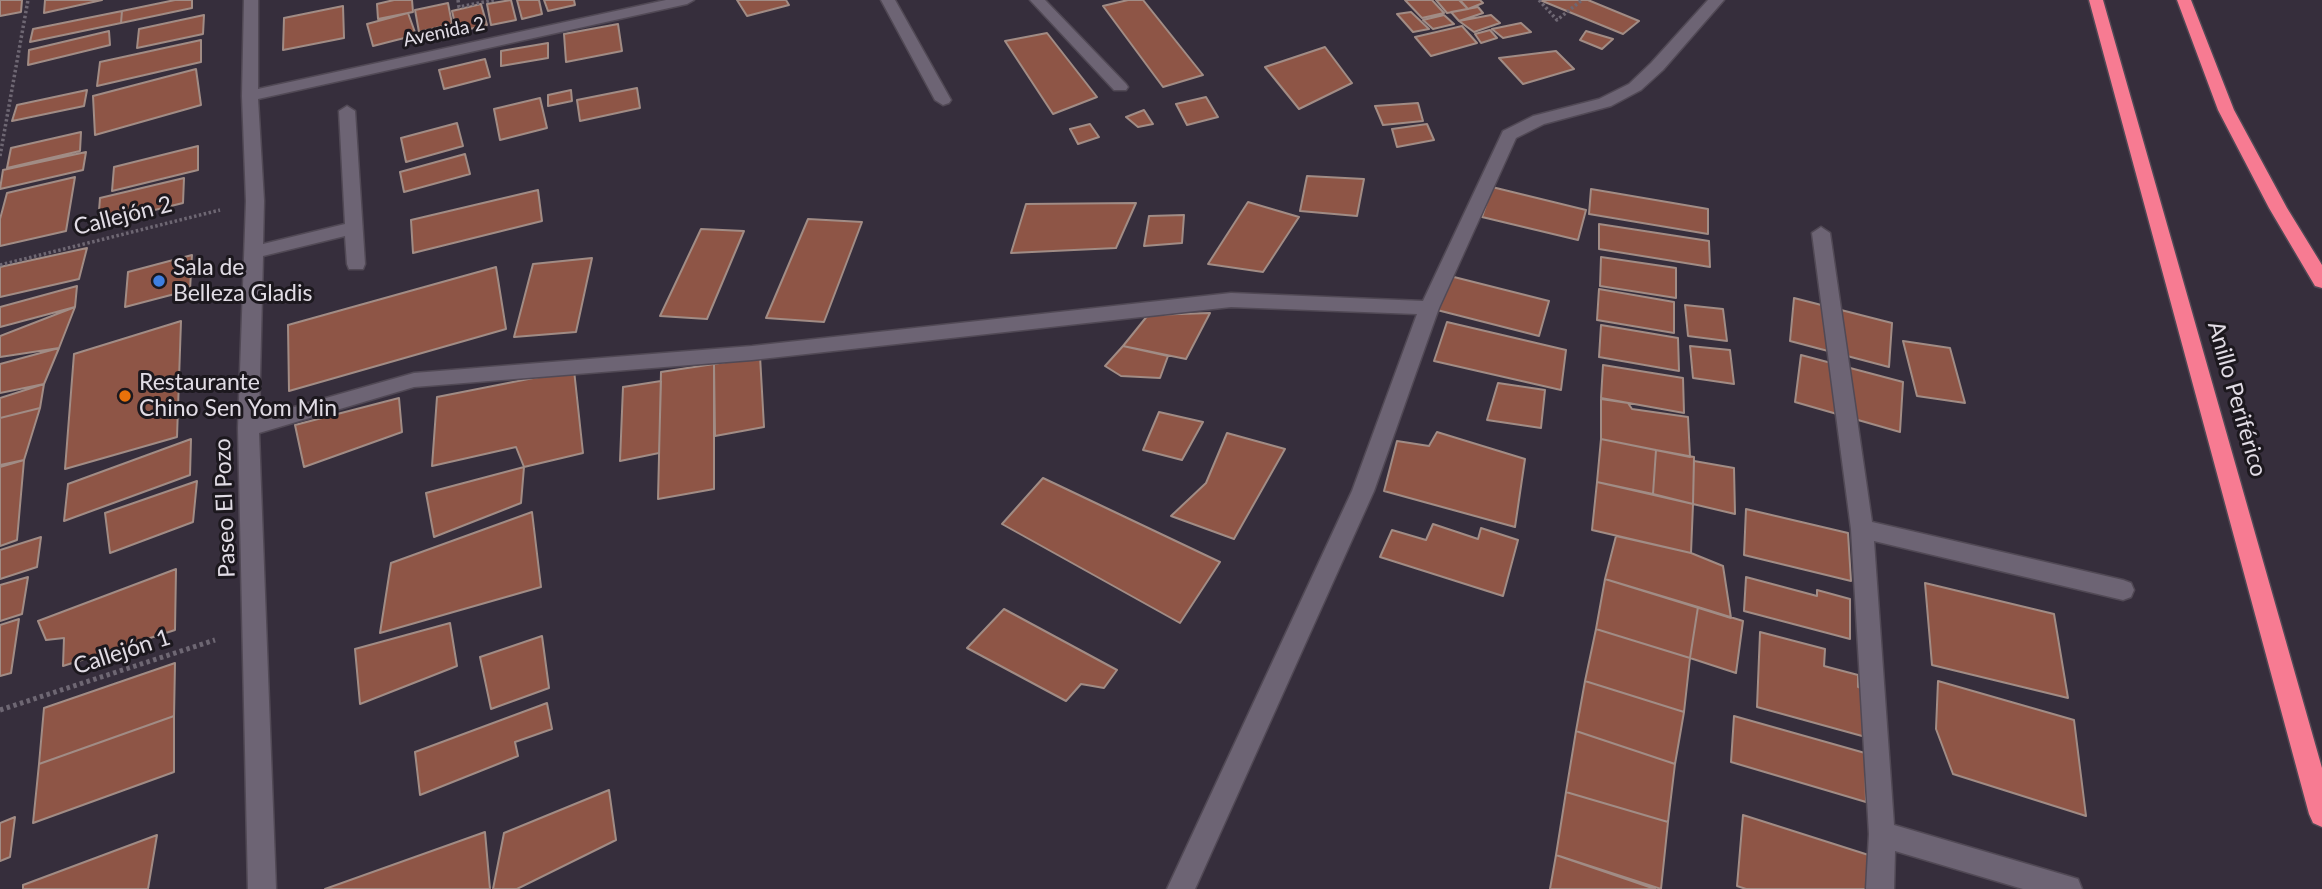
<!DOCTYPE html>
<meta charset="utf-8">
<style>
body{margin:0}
canvas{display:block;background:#362e3c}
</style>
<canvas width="2322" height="889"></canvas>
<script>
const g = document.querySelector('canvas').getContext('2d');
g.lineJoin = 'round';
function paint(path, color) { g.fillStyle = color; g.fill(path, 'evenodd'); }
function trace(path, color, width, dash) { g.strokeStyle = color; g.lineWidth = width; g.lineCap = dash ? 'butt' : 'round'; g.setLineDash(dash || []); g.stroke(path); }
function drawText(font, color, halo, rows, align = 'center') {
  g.font = font + ' Lato,sans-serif'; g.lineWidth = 6; g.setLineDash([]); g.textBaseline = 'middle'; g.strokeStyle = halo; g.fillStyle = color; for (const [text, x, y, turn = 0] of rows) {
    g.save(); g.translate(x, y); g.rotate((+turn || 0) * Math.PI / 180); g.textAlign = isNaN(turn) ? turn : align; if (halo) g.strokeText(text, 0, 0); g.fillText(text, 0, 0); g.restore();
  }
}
const building = new Path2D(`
 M0 0H22L21 12 0 16Z
 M45 0H102L44 13Z
 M175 0H192V8L121 23 122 11Z
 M394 0H412L413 12 378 19 377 4Z
 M511 0 516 20 491 25 487 4Z
 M517 0H539L542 14 522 19Z
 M544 0H574L575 5 548 11Z
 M737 0H786L789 5 747 16Z
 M1128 0H1143L1203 75 1163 87 1103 6Z
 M1405 0H1432L1444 13 1422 18Z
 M1436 0H1459L1468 9 1447 13Z
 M1460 0H1480L1483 3 1468 9Z
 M1540 0H1588L1639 21 1623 34Z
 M448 3 452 24 419 32 415 10Z
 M481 4 487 25 457 32 452 11Z
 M343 6 344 38 283 50 284 18Z
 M1478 7 1483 13 1459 21 1451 12Z
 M122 11 121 23 30 42 33 29Z
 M1411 12 1429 29 1413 32 1397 14Z
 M408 13 416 35 373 46 367 24Z
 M204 15 203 34 137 48 139 29Z
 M1444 15 1454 24 1433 29 1423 20Z
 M1491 15 1500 23 1474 32 1459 21Z
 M1521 23 1531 32 1503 38 1492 29Z
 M618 24 622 51 566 62 564 34Z
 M1462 26 1477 43 1431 56 1415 37Z
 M1490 30 1497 38 1481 43 1475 34Z
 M109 31 110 45 28 65 29 50Z
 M1586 31 1613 39 1602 49 1580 40Z
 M1047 33 1097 97 1053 114 1005 41Z
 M201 40V62L97 86 100 62Z
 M548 43V58L501 66V51Z
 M1325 47 1352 83 1299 109 1265 67Z
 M1556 51 1574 69 1523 84 1499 58Z
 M485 59 490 77 444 89 439 70Z
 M196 69 201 105 95 135 93 96Z
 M637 88 640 108 580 121 577 100Z
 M87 90 84 106 12 121 17 105Z
 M571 90 572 101 548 106V95Z
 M1206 97 1218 117 1187 125 1176 104Z
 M540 98 547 128 500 140 494 109Z
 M1418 103 1423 121 1383 125 1375 106Z
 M1144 110 1153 124 1138 127 1126 117Z
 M457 123 463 146 406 162 401 138Z
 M1090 124 1099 137 1078 144 1070 129Z
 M1427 124 1434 140 1397 147 1392 129Z
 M81 132 80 151 7 168 11 148Z
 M198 146V170L112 191 114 167Z
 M86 152 83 170 0 189 3 170Z
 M465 154 470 174 404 192 400 172Z
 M1307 176 1364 179 1357 216 1300 211Z
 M75 177 66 231 0 246V219L7 193Z
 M184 178 183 203 98 224 100 198Z
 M1492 187 1586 210 1578 240 1482 217Z
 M1591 189 1708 209V234L1589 214Z
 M538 190 542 221 413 253 411 220Z
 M1248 202 1299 217 1263 272 1208 264Z
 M1136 203 1116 248 1011 253 1026 204Z
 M1184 215 1182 243 1144 246 1149 216Z
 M808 219 862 222 824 322 766 318Z
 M1599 224 1709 241 1710 267 1599 249Z
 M701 229 744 231 707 319 660 316Z
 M87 248 79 279 0 297V267Z
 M192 255 190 290 125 307 128 272Z
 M1601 257 1676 268V298L1600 286Z
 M592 258 576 332 514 337 533 264Z
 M496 267 506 329 289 391 288 325Z
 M1450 276 1549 301 1539 336 1437 310Z
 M77 286 75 307 0 327V307Z
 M1599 289 1674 302V333L1597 320Z
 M1794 298 1892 323 1889 367 1790 341Z
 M1685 305 1723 309 1727 341 1688 336Z
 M75 307 59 348 0 357V336Z
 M1210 313 1186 359 1123 346 1148 315Z
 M181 321 177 437 65 469 74 354Z
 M1447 322 1566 350 1561 390 1434 361Z
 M1601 325 1678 338 1679 371 1599 357Z
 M1903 341 1950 348 1965 403 1917 396Z
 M1123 346 1168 356 1160 378 1121 376 1105 366Z
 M1690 346 1730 350 1734 384 1693 378Z
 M59 348 44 384 0 393V364Z
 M1801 355 1903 382 1900 432 1795 402Z
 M760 356 764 427 715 436 714 364Z
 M714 364V489L658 499 661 372Z
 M1603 365 1683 378 1684 413 1601 398Z
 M574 370 583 453 524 467 516 447 432 466 437 397Z
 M661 381 659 453 620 461 623 387Z
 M1498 383 1545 390 1541 428 1487 420Z
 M44 384 40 408 0 418V398Z
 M399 398 402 432 304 467 295 425Z
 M1601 399 1628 403 1632 409 1688 417 1690 457 1601 439Z
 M40 408 24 460 0 465V418Z
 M1159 412 1203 422 1182 460 1143 450Z
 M1437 432 1525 459 1515 527 1384 491 1397 441 1429 446Z
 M1227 433 1285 449 1234 539 1171 516 1206 483Z
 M191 439 190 475 64 521 68 484Z
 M1601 439 1656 450 1653 494 1597 482Z
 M1656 450 1694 457 1693 504 1653 494Z
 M24 460 17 540 0 546V467Z
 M1694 461 1734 468 1735 514 1693 504Z
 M524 467 521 503 434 537 426 493Z
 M1043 478 1220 562 1180 623 1002 524Z
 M197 481 193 522 110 553 105 513Z
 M1597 482 1693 504 1691 553 1592 530Z
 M1746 509 1848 533 1851 581 1744 555Z
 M532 512 541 587 380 633 391 563Z
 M1433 524 1478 539 1481 528 1518 540 1503 596 1380 557 1392 530 1426 540Z
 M1616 536 1691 553 1723 566 1731 618 1605 579Z
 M41 537 37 567 0 579V550Z
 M176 569 175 630 63 666 64 638 46 640 38 621Z
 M28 577 22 614 0 621V585Z
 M1746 577 1817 596V590L1850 599V639L1744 611Z
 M1605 579 1698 607 1690 658 1596 629Z
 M1925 583 2054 614 2068 698 1932 665Z
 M1698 607 1743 621 1736 673 1690 658Z
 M1004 609 1117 670 1104 688 1081 684 1066 701 967 648Z
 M19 619 11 673 0 676V625Z
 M450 623 457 666 360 704 355 649Z
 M1596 629 1690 658 1684 712 1585 681Z
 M1760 632 1825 649 1824 666 1858 675V687L1872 691 1873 739 1757 707Z
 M542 636 549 688 491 709 480 657Z
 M175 663 174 716 39 764 44 708Z
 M1585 681 1684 712 1675 764 1576 731Z
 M1938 681 2074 720 2086 816 1953 774 1936 729Z
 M547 703 552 729 515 742 518 756 420 795 415 752Z
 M174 716V772L33 823 39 764Z
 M1734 716 1865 753 1866 802 1731 762Z
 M1576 731 1675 764 1668 822 1566 792Z
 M609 790 616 840 517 889H493L504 833Z
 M1566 792 1668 822 1661 889 1556 855Z
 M1743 815 1878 858V889H1746L1737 886Z
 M15 817 10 857 0 861V823Z
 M485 832 490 889H325Z
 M157 835 148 889H23V885Z
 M1556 855 1655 889H1550Z`);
paint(building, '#8e5546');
trace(building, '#a18c85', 2);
const minor = new Path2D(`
 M244 0H258V89L666 0H694L687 4 258 99 264 201 263 244 345 224 339 111 347 106 355 111 365 264 363 269H349L347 264 345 236 263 256 259 417 414 373 752 346 1231 293 1423 301 1503 131 1533 116 1599 99 1629 84 1651 63 1708 0H1724L1663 70 1641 90 1611 106 1544 124 1516 138 1439 308 1374 491 1195 889H1167L1352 491 1417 314 1231 307 752 360 414 387 259 433 276 889H248L238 428 246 201 242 96Z
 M881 0H895L951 100 949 103 943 105 935 100Z
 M1030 0H1045L1126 84 1128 87 1126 90H1114Z
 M1821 227 1830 233 1872 522 2123 580 2131 583 2134 590 2131 597 2123 600 1874 541 1894 825 2068 876 2078 879 2082 889H2023L1895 851 1894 889H1866L1869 834 1851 529 1812 233Z`);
const highway = new Path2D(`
 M2089 0H2103L2322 768V827L2313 823 2309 814Z
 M2177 0H2191L2234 110 2287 208 2322 265V288L2315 286 2269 208 2218 110Z`);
trace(minor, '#514955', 3);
trace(highway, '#514955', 3);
trace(new Path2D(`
 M458 0 459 7 494 0
 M1539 0 1557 20 1582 0
 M0 156 28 0
 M0 265 220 210`), '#6e6773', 3.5, [2.5, 2.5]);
trace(new Path2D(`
 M0 710 215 640`), '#6e6773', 5, [3.5, 3.5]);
paint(minor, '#6d6474');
paint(highway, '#f77b92');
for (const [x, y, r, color] of [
 [159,281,7,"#3f7fe0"],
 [125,396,7,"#e8710a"]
]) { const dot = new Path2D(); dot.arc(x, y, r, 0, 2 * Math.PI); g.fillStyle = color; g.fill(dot); trace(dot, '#1c181e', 2.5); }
drawText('19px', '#e1dce5', '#1c181e', [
 ["Avenida 2",444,32,-12]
]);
drawText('23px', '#e1dce5', '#1c181e', [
 ["Callejón 2",123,216,-14],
 ["Anillo Periférico",2237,399,74],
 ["Paseo El Pozo",225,508,-92],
 ["Callejón 1",122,652,-18]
]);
drawText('23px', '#e1dce5', '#1c181e', [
 ["Sala de",173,268],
 ["Belleza Gladis",173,294],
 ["Restaurante",139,383],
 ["Chino Sen Yom Min",139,409]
], 'left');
</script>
